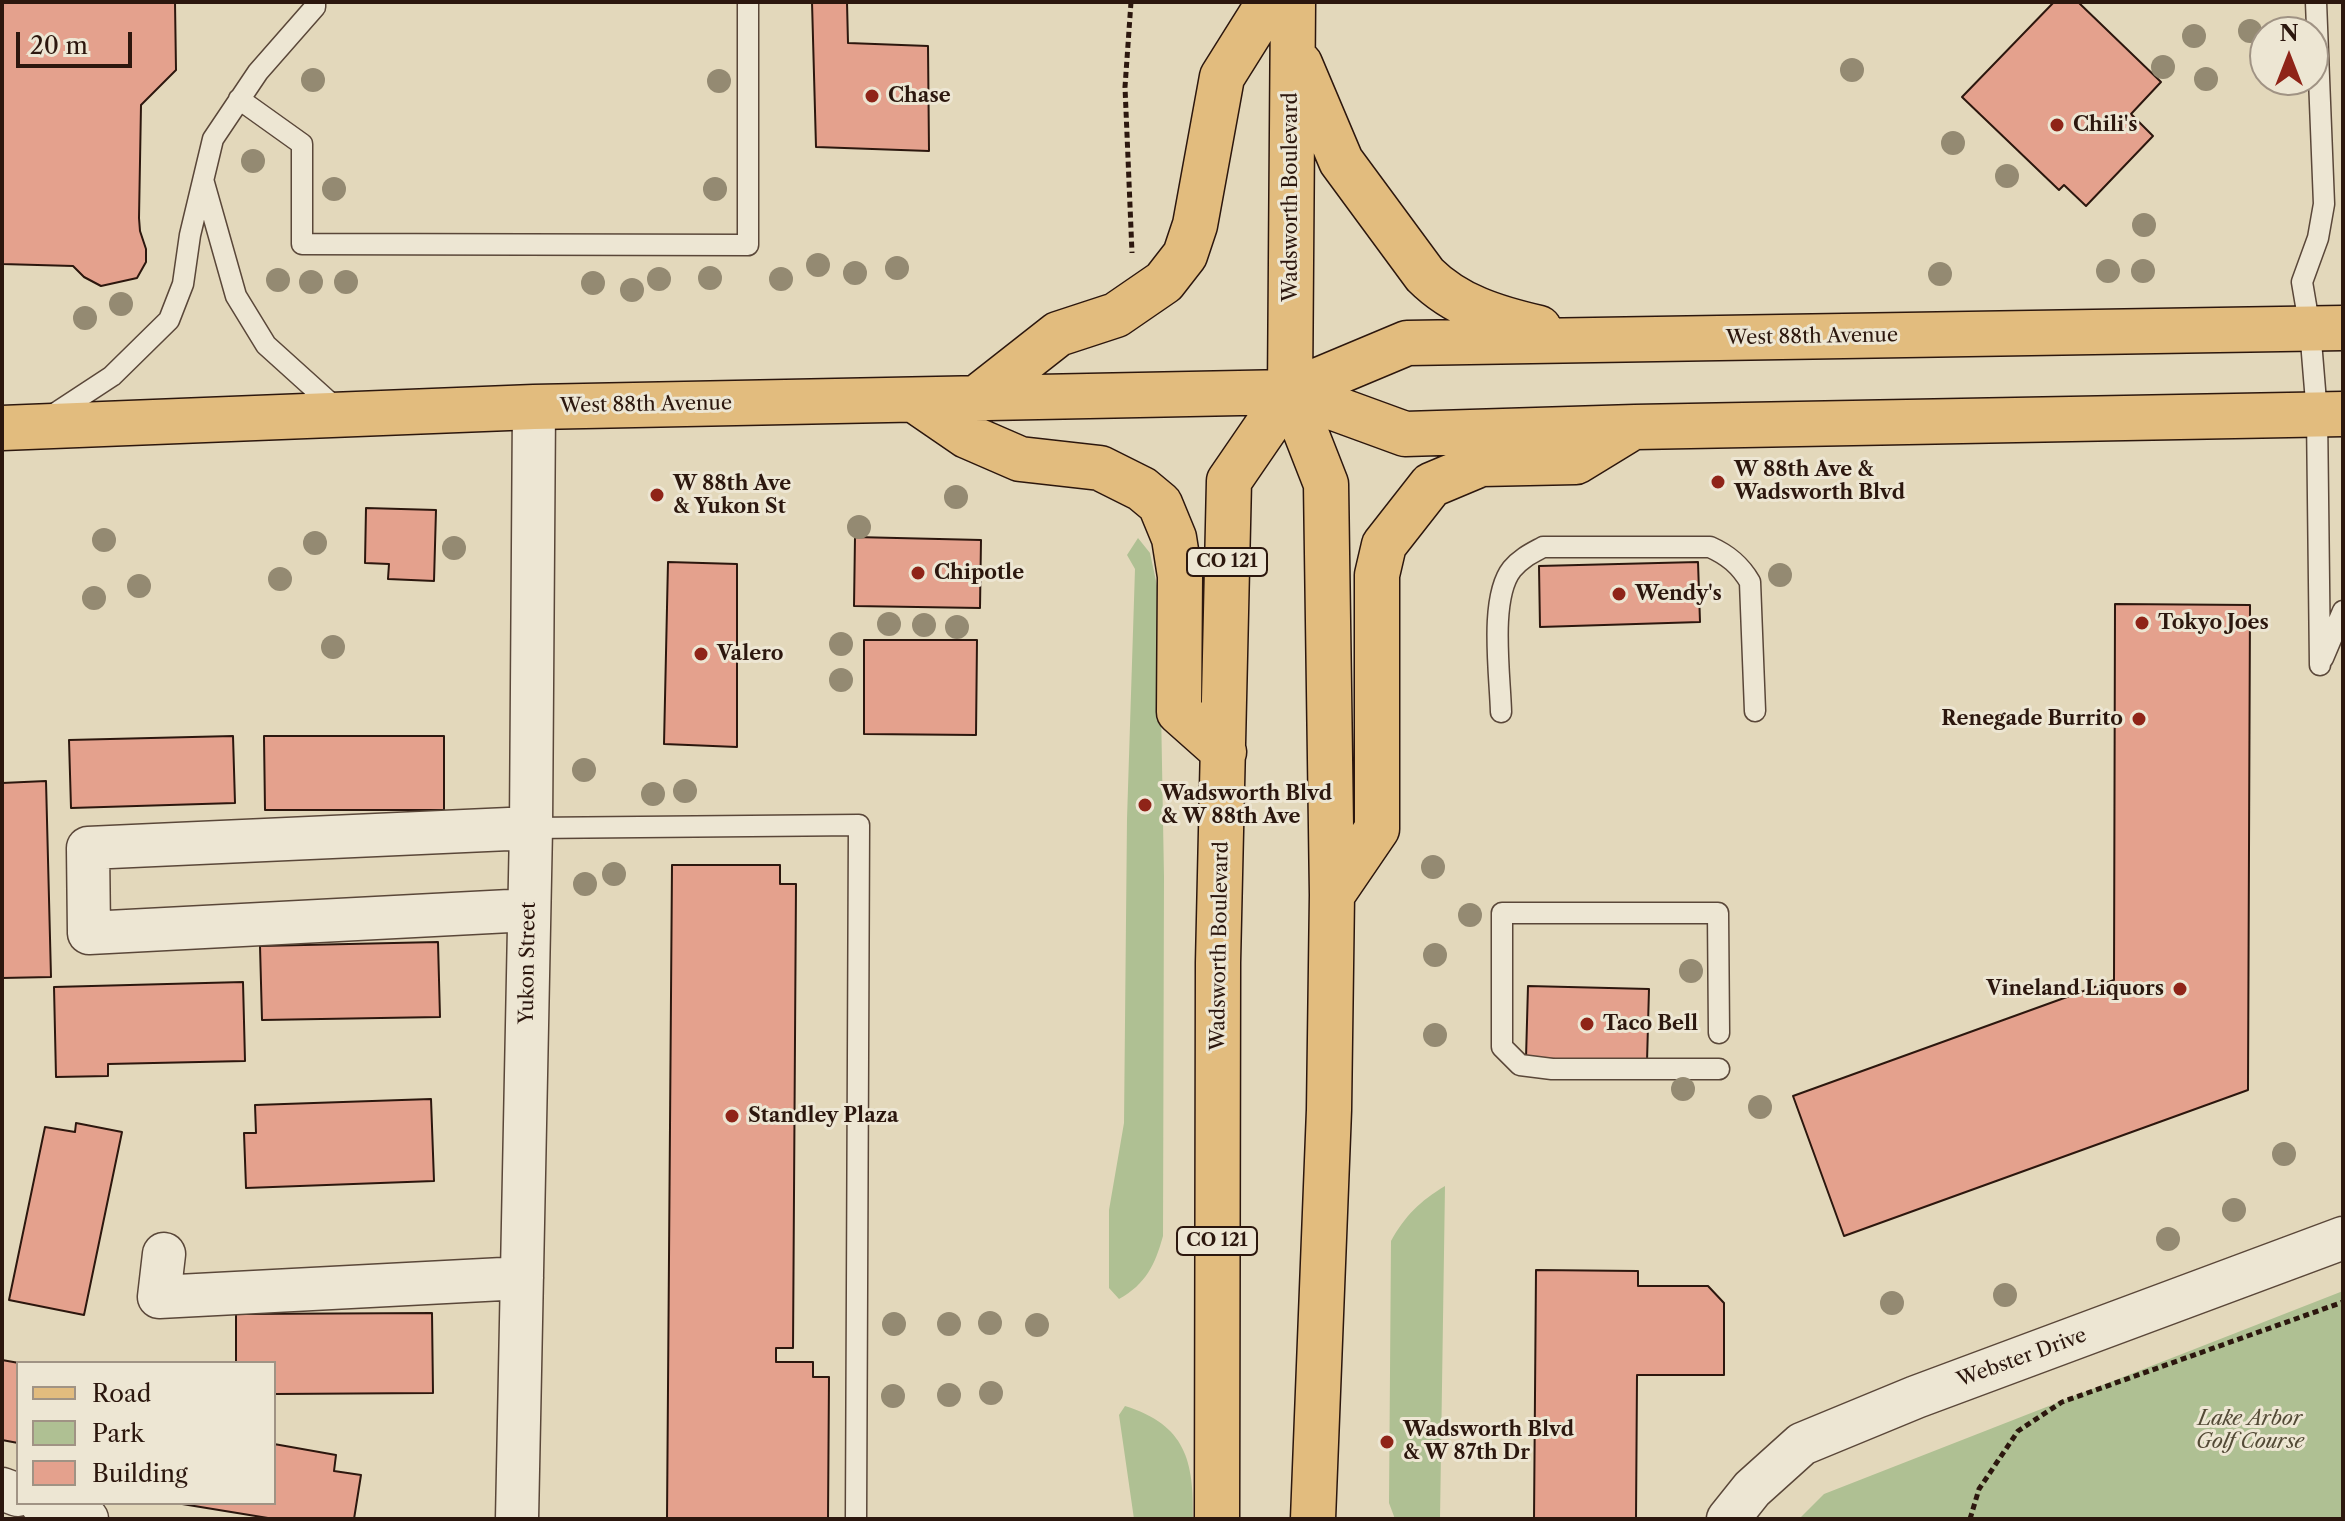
<!DOCTYPE html>
<style>
body{margin:0}
#map{position:relative;width:2345px;height:1521px;overflow:hidden;background:#e3d8bb;font-family:"Libre Caslon Text",serif}
canvas{display:block}
.frame{position:absolute;inset:0;border:4px solid #2c170e;pointer-events:none}
.legend{position:absolute;left:16px;top:1361px;width:260px;height:144px;box-sizing:border-box;background:#ede6d3;border:2px solid #a09384;margin:0;padding:10px 14px;list-style:none;font-size:24px;color:#2c170e}
.legend li{display:flex;align-items:center;gap:16px;height:40px}
.legend b{width:40px;border:2px solid #a09384}
.north{position:absolute;left:2249px;top:16px;width:80px;height:80px;box-sizing:border-box;background:#ede6d3;border:2px solid #a09384;border-radius:50%;rotate:0deg;font-size:22px;font-weight:700;line-height:32px;text-align:center;color:#2c170e}
.north::after{content:'';display:block;margin:auto;width:28px;height:36px;background:#8f2418;clip-path:polygon(50% 0,100% 100%,50% 72%,0 100%)}
.scale{position:absolute;left:16px;top:32px;width:116px;height:36px;box-sizing:border-box;border:4px solid #2c170e;border-top:0;padding-left:10px;font-size:24px;line-height:28px;white-space:nowrap;color:#2c170e;-webkit-text-stroke:6px #ede6d3;paint-order:stroke}
</style>
<div id="map">
<canvas width="2345" height="1521"></canvas>
<div class="frame"></div>
<ul class="legend">
<li><b style="height:10px;background:#e2bc7e"></b>Road</li>
<li><b style="height:22px;background:#afc093"></b>Park</li>
<li><b style="height:22px;background:#e4a18d"></b>Building</li>
</ul>
<div class="north">N</div>
<div class="scale">20 m</div>
</div>
<script>
const g = document.querySelector('canvas').getContext('2d');
g.lineJoin = 'round';
function paint(path, color) { g.fillStyle = color; g.fill(path, 'evenodd'); }
function trace(path, color, width, dash) { g.strokeStyle = color; g.lineWidth = width; g.lineCap = dash ? 'butt' : 'round'; g.setLineDash(dash || []); g.stroke(path); }
function drawText(font, color, halo, rows, align = 'center') {
  g.font = font + ' "Libre Caslon Text",serif'; g.lineWidth = 6; g.setLineDash([]); g.textBaseline = 'middle'; g.strokeStyle = halo; g.fillStyle = color; for (const [text, x, y, turn = 0] of rows) {
    g.save(); g.translate(x, y); g.rotate((+turn || 0) * Math.PI / 180); g.textAlign = isNaN(turn) ? turn : align; if (halo) g.strokeText(text, 0, 0); g.fillText(text, 0, 0); g.restore();
  }
}
paint(new Path2D(`
 M1138 538 1150 553 1159 595 1164 877 1163 1236C1155 1265 1146 1284 1119 1299L1109 1288V1210L1124 1123 1127 819 1135 569 1127 555Z
 M1445 1186 1440 1519H1395L1389 1503 1391 1241C1405 1216 1420 1201 1445 1186Z
 M2343 1291V1519H1799L1824 1494Z
 M1125 1406C1186 1425 1194 1461 1193 1519H1134L1119 1415Z`), '#afc093');
const building = new Path2D(`
 M2 2H175L176 70 141 105 139 218 140 231 146 249V262L137 278 101 286 84 277 73 266 2 264Z
 M812 2H847L848 43 928 46 929 151 816 147Z
 M2054 2H2078L2161 82 2131 114 2153 136 2086 206 2064 185 2059 190 1962 97Z
 M366 508 436 510 434 581 388 579 389 564 365 563Z
 M855 537 981 540 980 608 854 606Z
 M668 562 737 564V747L664 744Z
 M1698 562 1700 622 1540 627 1539 566Z
 M2115 604 2250 605 2248 1090 1844 1236 1793 1096 2114 980Z
 M864 640H977L976 735 864 734Z
 M233 736 235 803 71 808 69 740Z
 M264 736H444V810H265Z
 M46 781 51 977 2 978V783Z
 M672 865H780V884H796L793 1348H776V1362H813V1377H829L828 1519H667Z
 M438 942 440 1017 262 1020 260 946Z
 M243 982 245 1061 108 1064V1076L56 1077 54 987Z
 M1528 986 1649 989 1647 1062 1526 1058Z
 M431 1099 434 1181 246 1188 244 1133H256L255 1105Z
 M76 1123 122 1132 84 1315 9 1300 45 1127 75 1132Z
 M1536 1270 1638 1271V1286H1708L1724 1303V1375H1637L1636 1519H1534Z
 M432 1313 433 1393 274 1394V1363H236V1314Z
 M2 1360 19 1363 18 1443 2 1440Z
 M274 1444 336 1455 334 1471 361 1475 354 1519H274L176 1503H274Z`);
paint(building, '#e4a18d');
trace(building, '#2c170e', 2);
const service = new Path2D(`
 M2316 2 2324 204 2318 238 2302 282 2310 329 2317 414 2320 665
 M239 99 302 144V244L748 245V2
 M204 183 236 296 266 345 338 410
 M48 418 112 376 169 320 183 284 190 235 213 139 258 72 315 7V2
 M2323 658 2343 611
 M1501 712C1500 674 1489 598 1512 569 1521 558 1532 553 1543 547H1710C1728 555 1740 565 1750 582L1755 711
 M531 828 859 825 856 1519
 M1719 1033 1718 913H1502V1047L1520 1065 1552 1069H1719`);
const minor = new Path2D(`
 M529 910 89 933 88 848 531 828
 M164 1254 159 1297 522 1278
 M2 1489 18 1495
 M41 1503 87 1519
 M517 1519 531 828 534 407
 M1728 1519 1752 1489 1802 1444 1916 1397 2343 1238`);
const primary = new Path2D(`
 M1293 2 1290 392 1326 484 1332 895 1329 1110 1313 1519
 M1300 64 1341 161 1425 275C1456 306 1496 318 1539 328
 M1290 392 1407 343 2343 328
 M974 400 1058 334 1116 315 1164 282 1185 255 1195 225 1222 77 1269 2
 M916 401 967 436 1020 459 1100 468 1142 489 1160 504 1174 538 1180 576 1179 712 1224 752
 M2 428 534 407 1290 392 1405 434 1635 427 2343 414
 M1332 895 1377 829V575L1384 545 1431 485 1481 464 1576 462 1630 429
 M1217 1519 1218 963 1229 481 1290 392`);
trace(service, '#5a4739', 23);
trace(minor, '#5a4739', 45);
trace(primary, '#2c170e', 47);
trace(new Path2D(`
 M1131 2 1125 87 1132 253
 M1970 1519 1979 1489 2018 1431 2062 1402 2343 1302`), '#2c170e', 5, [6, 4]);
trace(service, '#ede6d3', 20);
trace(minor, '#ede6d3', 42);
trace(primary, '#e2bc7e', 44);
g.fillStyle = '#948a72';
for (const [x, y] of [
 [2250,31],
 [2194,36],
 [2163,67],
 [1852,70],
 [2206,79],
 [313,80],
 [719,81],
 [1953,143],
 [253,161],
 [2007,176],
 [334,189],
 [715,189],
 [2144,225],
 [818,265],
 [897,268],
 [2108,271],
 [2143,271],
 [855,273],
 [1940,274],
 [710,278],
 [659,279],
 [781,279],
 [278,280],
 [311,282],
 [346,282],
 [593,283],
 [632,290],
 [121,304],
 [85,318],
 [956,497],
 [859,527],
 [104,540],
 [315,543],
 [454,548],
 [1780,575],
 [280,579],
 [139,586],
 [94,598],
 [889,624],
 [924,625],
 [957,627],
 [841,644],
 [333,647],
 [841,680],
 [584,770],
 [685,791],
 [653,794],
 [1433,867],
 [614,874],
 [585,884],
 [1470,915],
 [1435,955],
 [1691,971],
 [1435,1035],
 [1683,1089],
 [1760,1107],
 [2284,1154],
 [2234,1210],
 [2168,1239],
 [2005,1295],
 [1892,1303],
 [990,1323],
 [894,1324],
 [949,1324],
 [1037,1325],
 [991,1393],
 [949,1395],
 [893,1396]
]) { g.beginPath(); g.arc(x, y, 12, 0, 2 * Math.PI); g.fill(); }
for (const [x, y, r, color] of [
 [872,96,8,"#8f2418"],
 [2057,125,8,"#8f2418"],
 [1718,482,8,"#8f2418"],
 [657,495,8,"#8f2418"],
 [918,573,8,"#8f2418"],
 [1619,594,8,"#8f2418"],
 [2142,623,8,"#8f2418"],
 [701,654,8,"#8f2418"],
 [2139,719,8,"#8f2418"],
 [1145,805,8,"#8f2418"],
 [2180,989,8,"#8f2418"],
 [1587,1024,8,"#8f2418"],
 [732,1116,8,"#8f2418"],
 [1387,1442,8,"#8f2418"]
]) { const dot = new Path2D(); dot.arc(x, y, r, 0, 2 * Math.PI); g.fillStyle = color; g.fill(dot); trace(dot, '#ede6d3', 3); }
for (const [x, y, w] of [
 [1227,562,80],
 [1217,1241,80]
]) { const box = new Path2D(); box.roundRect(x - w / 2, y - 14, w, 28, 6); g.fillStyle = '#ede6d3'; g.fill(box); trace(box, '#2c170e', 2); }
drawText('bold 18px', '#2c170e', null, [
 ["CO 121",1227,562],
 ["CO 121",1217,1241]
]);
drawText('bold 20px', '#2c170e', '#ede6d3', [
 ["Chase",888,96],
 ["Chili's",2073,125],
 ["W 88th Ave &",1734,470],
 ["Wadsworth Blvd",1734,493],
 ["W 88th Ave",673,484],
 ["& Yukon St",673,507],
 ["Chipotle",934,573],
 ["Wendy's",1635,594],
 ["Tokyo Joes",2158,623],
 ["Valero",717,654],
 ["Renegade Burrito",2123,719,"right"],
 ["Wadsworth Blvd",1161,794],
 ["& W 88th Ave",1161,817],
 ["Vineland Liquors",2164,989,"right"],
 ["Taco Bell",1603,1024],
 ["Standley Plaza",748,1116],
 ["Wadsworth Blvd",1403,1430],
 ["& W 87th Dr",1403,1453]
], 'left');
drawText('20px', '#2c170e', '#ede6d3', [
 ["Wadsworth Boulevard",1291,197,-90],
 ["West 88th Avenue",1812,337,-1],
 ["West 88th Avenue",646,405,-1],
 ["Wadsworth Boulevard",1220,946,-89],
 ["Yukon Street",528,963,-89],
 ["Webster Drive",2022,1358,-20]
]);
drawText('italic 20px', '#534a36', '#ede6d3', [
 ["Lake Arbor",2250,1419],
 ["Golf Course",2250,1442]
]);
</script>
